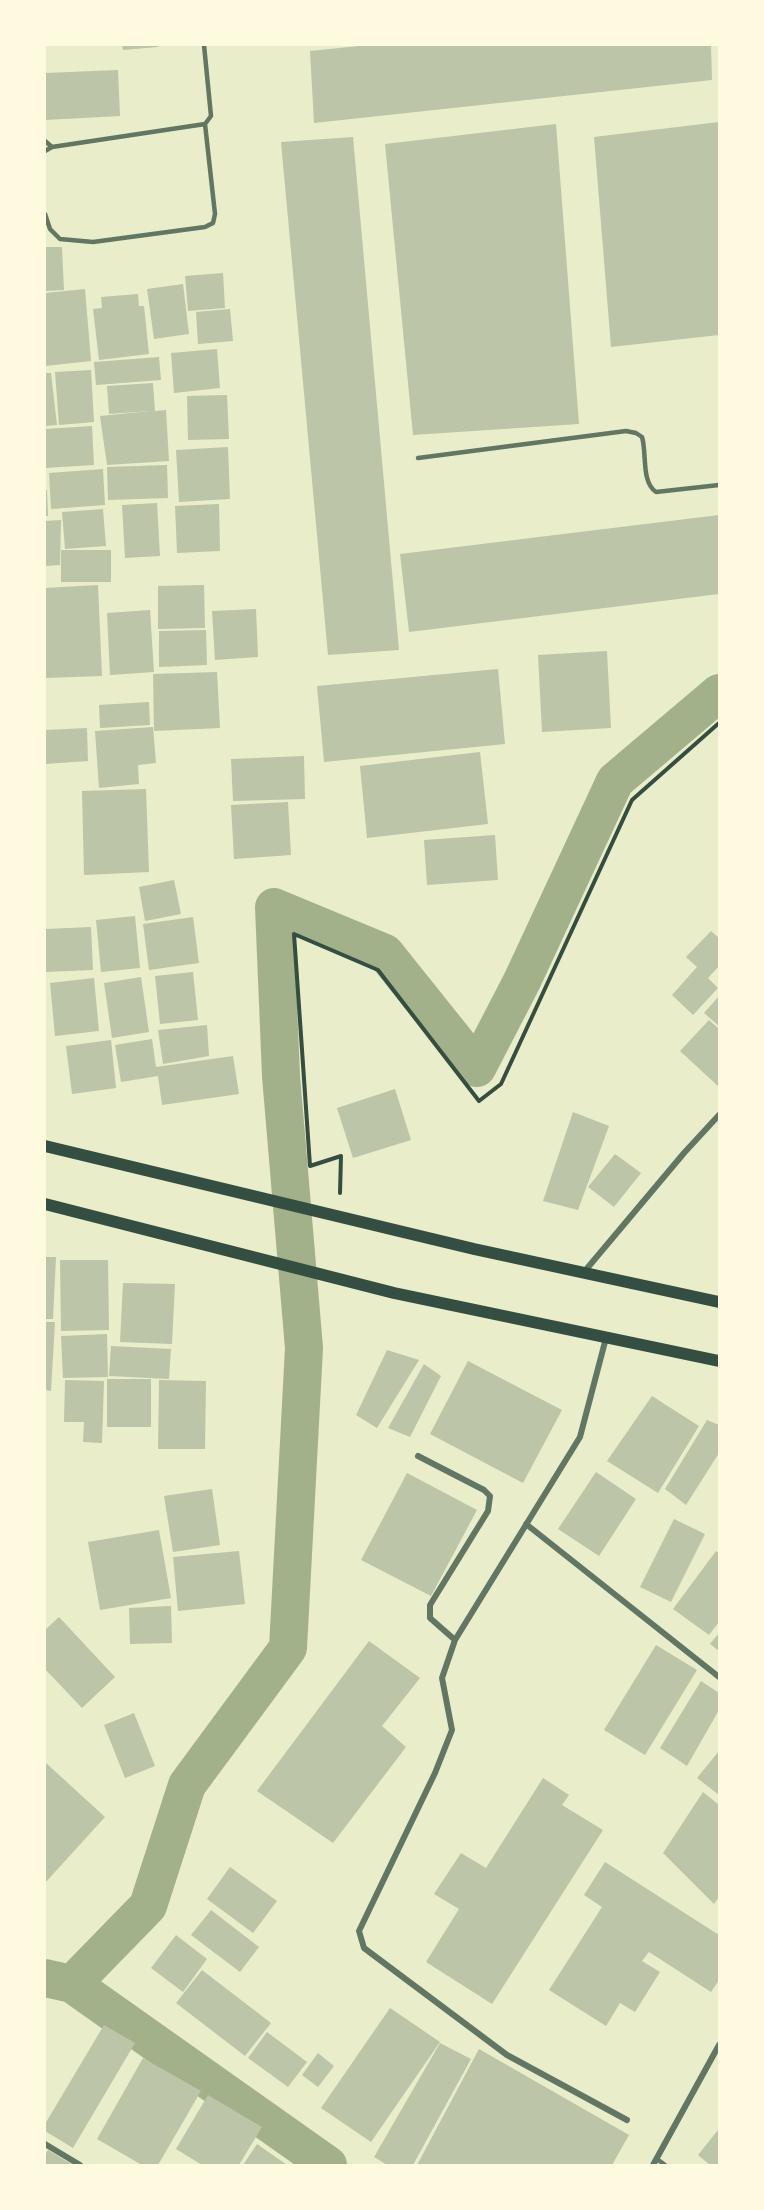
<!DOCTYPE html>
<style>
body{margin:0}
#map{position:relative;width:764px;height:2210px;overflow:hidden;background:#e9edc9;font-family:Signika,sans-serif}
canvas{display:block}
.frame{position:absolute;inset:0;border:46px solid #fefae0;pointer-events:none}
</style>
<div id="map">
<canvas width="764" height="2210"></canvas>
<div class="frame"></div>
</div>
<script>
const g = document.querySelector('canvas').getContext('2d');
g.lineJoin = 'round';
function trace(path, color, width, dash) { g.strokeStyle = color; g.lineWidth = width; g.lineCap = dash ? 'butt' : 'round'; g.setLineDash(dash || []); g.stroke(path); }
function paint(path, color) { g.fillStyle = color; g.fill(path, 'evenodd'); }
trace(new Path2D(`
 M45 1978 72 1984 148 1906 187 1785 288 1648 304 1348 281 1076 274 907 385 953 477 1068 522 981 615 781 719 693
 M72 1984 328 2165`), '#a3b18a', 38);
paint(new Path2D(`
 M122 45H157L158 47 123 50Z
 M369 45H711L712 80 314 123 310 51Z
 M118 70 120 116 45 120V73Z
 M719 122V335L611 347 594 137Z
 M556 124 579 424 413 435 385 144Z
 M353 137 399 650 328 655 281 142Z
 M45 247H62L64 290 45 291Z
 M223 273 225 308 188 311 185 276Z
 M183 284 189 334 154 339 147 289Z
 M85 289 91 361 45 366V293Z
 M138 294 139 306H144L149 354 99 360 93 309 102 308 101 297Z
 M230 309 233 341 198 344 196 312Z
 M217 349 220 388 174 393 171 353Z
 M159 357 161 380 96 385 94 362Z
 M91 370 94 422 59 425 55 372Z
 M45 373H51L57 425 45 426Z
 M153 383 155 411 166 410 169 461 107 465 100 416 150 411 109 414 107 386Z
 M227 395 229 439 188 440 187 396Z
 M92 426 94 465 45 468V429Z
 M228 447 230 499 179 502 176 450Z
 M167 465 168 498 108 500 107 467Z
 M103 469 105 505 51 509 49 473Z
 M45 490H47L48 516H45Z
 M157 503 160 556 125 558 122 505Z
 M219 504 220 551 177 553 175 506Z
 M103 509 106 546 65 549 62 512Z
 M719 515V594L409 632 400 554Z
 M61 520 60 565 45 566V521Z
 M61 550H111V582H61Z
 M98 585 102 676 45 678V588Z
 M204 585 205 628 158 629V586Z
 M256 609 258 657 215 660 212 611Z
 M150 610 154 672 110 675 107 613Z
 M206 630 207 665 159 667V631Z
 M607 651 611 728 542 732 538 655Z
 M498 669 505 744 324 762 317 686Z
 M217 672 220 728 154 731 153 674Z
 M149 702 150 725 100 728 99 705Z
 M153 727 156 763 138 765 139 784 99 788 95 731Z
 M87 728 88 761 45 764V730Z
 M480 752 488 824 367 838 360 766Z
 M304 756 305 799 233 801 231 759Z
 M146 789 149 872 84 875 82 791Z
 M288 802 291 855 234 859 231 805Z
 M495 835 498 880 427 885 424 840Z
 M174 880 181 914 145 921 139 887Z
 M135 916 140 968 101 972 96 920Z
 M193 917 199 963 149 970 143 924Z
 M91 927 93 970 45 972V929Z
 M711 931 719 938V966L708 978 718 988 693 1015 672 995 697 967 686 957Z
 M193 972 198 1020 160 1024 155 976Z
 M141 977 149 1032 112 1038 104 983Z
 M94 978 99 1031 55 1036 50 983Z
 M719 996V1026L704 1013Z
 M709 1020 719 1029V1087L680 1051Z
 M207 1025 209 1056 163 1064 158 1030Z
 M152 1039 156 1067 233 1056 239 1094 162 1105 158 1076 121 1082 115 1045Z
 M111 1040 116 1088 72 1094 66 1046Z
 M395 1089 411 1140 353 1158 337 1108Z
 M573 1112 609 1126 578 1210 543 1201Z
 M615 1154 641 1173 614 1207 588 1187Z
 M45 1257H56L53 1319H45Z
 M60 1260H108L109 1330 61 1331Z
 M123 1283 175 1284 172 1344 120 1342Z
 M45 1322H55L51 1391 45 1390Z
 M107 1334 108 1377 63 1378 61 1336Z
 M111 1346 171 1349 169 1379 109 1376Z
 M387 1350 419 1360 377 1428 356 1415Z
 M468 1361 562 1410 523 1483 430 1434Z
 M424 1364 441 1376 410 1437 388 1428Z
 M107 1379H151V1427H107Z
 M65 1380 104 1381 102 1443 83 1442 84 1422H64Z
 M159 1380 206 1381 205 1449H158Z
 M652 1396 699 1426 658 1493 607 1461Z
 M707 1420 719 1425V1453L686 1505 665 1489Z
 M596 1472 636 1499 599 1556 558 1529Z
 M407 1473 477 1510 431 1596 361 1560Z
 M212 1489 220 1545 173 1552 164 1496Z
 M674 1519 705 1534 671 1602 640 1587Z
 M159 1530 171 1598 100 1610 88 1542Z
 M239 1551 245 1604 178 1611 173 1557Z
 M716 1551 719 1553V1622L709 1635 673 1609Z
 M171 1606 172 1643 130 1644 129 1608Z
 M59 1617 115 1677 82 1708 45 1669V1630Z
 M719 1633V1651L710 1644Z
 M369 1641 420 1678 382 1726 406 1747 333 1843 257 1791Z
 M656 1645 697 1670 645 1755 604 1730Z
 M701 1681 719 1693V1710L687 1766 660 1748Z
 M134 1713 155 1766 125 1778 104 1725Z
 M719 1751V1795L697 1778Z
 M46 1763 105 1817 45 1883V1765Z
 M543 1778 569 1795 562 1805 603 1830 492 2004 426 1962 459 1909 434 1894 461 1853 486 1868Z
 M703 1792 719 1805V1897L714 1904 663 1853Z
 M605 1862 719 1935V1980L711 1992 649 1952 642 1961 660 1972 635 2012 620 2003 606 2026 549 1990 602 1907 584 1895Z
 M230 1867 277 1901 253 1933 207 1899Z
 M211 1910 259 1947 240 1972 191 1935Z
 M176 1935 207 1959 183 1992 151 1968Z
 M202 1970 271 2023 245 2056 176 2003Z
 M390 2008 440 2042 371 2142 321 2108Z
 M104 2025 135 2043 73 2148 45 2131V2124Z
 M267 2032 307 2062 288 2087 248 2058Z
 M440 2043 471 2059 413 2165H387L374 2157Z
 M479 2049 629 2135 612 2165H417Z
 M318 2053 334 2066 318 2087 302 2075Z
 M143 2058 201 2091 158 2165H142L97 2139Z
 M208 2095 262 2127 239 2165H202L176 2149Z
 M718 2130 719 2165H710L698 2155Z
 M257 2144 287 2165H243Z
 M48 2150 73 2165H45V2155Z`), '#bcc5a7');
trace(new Path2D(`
 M340 1193 341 1156 310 1166 294 934 378 970 479 1101 501 1084 632 800 719 723`), '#344e41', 4);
trace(new Path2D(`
 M45 141 52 147
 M45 151 52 147 205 124
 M45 214 50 229 60 239 93 242 205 227 213 223 215 214 205 124 211 116 204 45
 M418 458 626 431 636 433 642 437C647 453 641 482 656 492L719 485
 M657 2159 665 2165`), '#617663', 4.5);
trace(new Path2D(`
 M584 1272 684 1153 719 1115
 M606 1338 580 1437 455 1640 442 1678 452 1730 435 1773 359 1931 364 1948 507 2055 627 2120
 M418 1456 484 1490 490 1496 488 1511 430 1605V1618L455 1640
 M526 1524 719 1677
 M45 2144 80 2165
 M653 2165 719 2045`), '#617663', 6);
trace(new Path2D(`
 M45 1146 474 1249 719 1302
 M45 1204 394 1293 719 1361`), '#344e41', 12);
</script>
